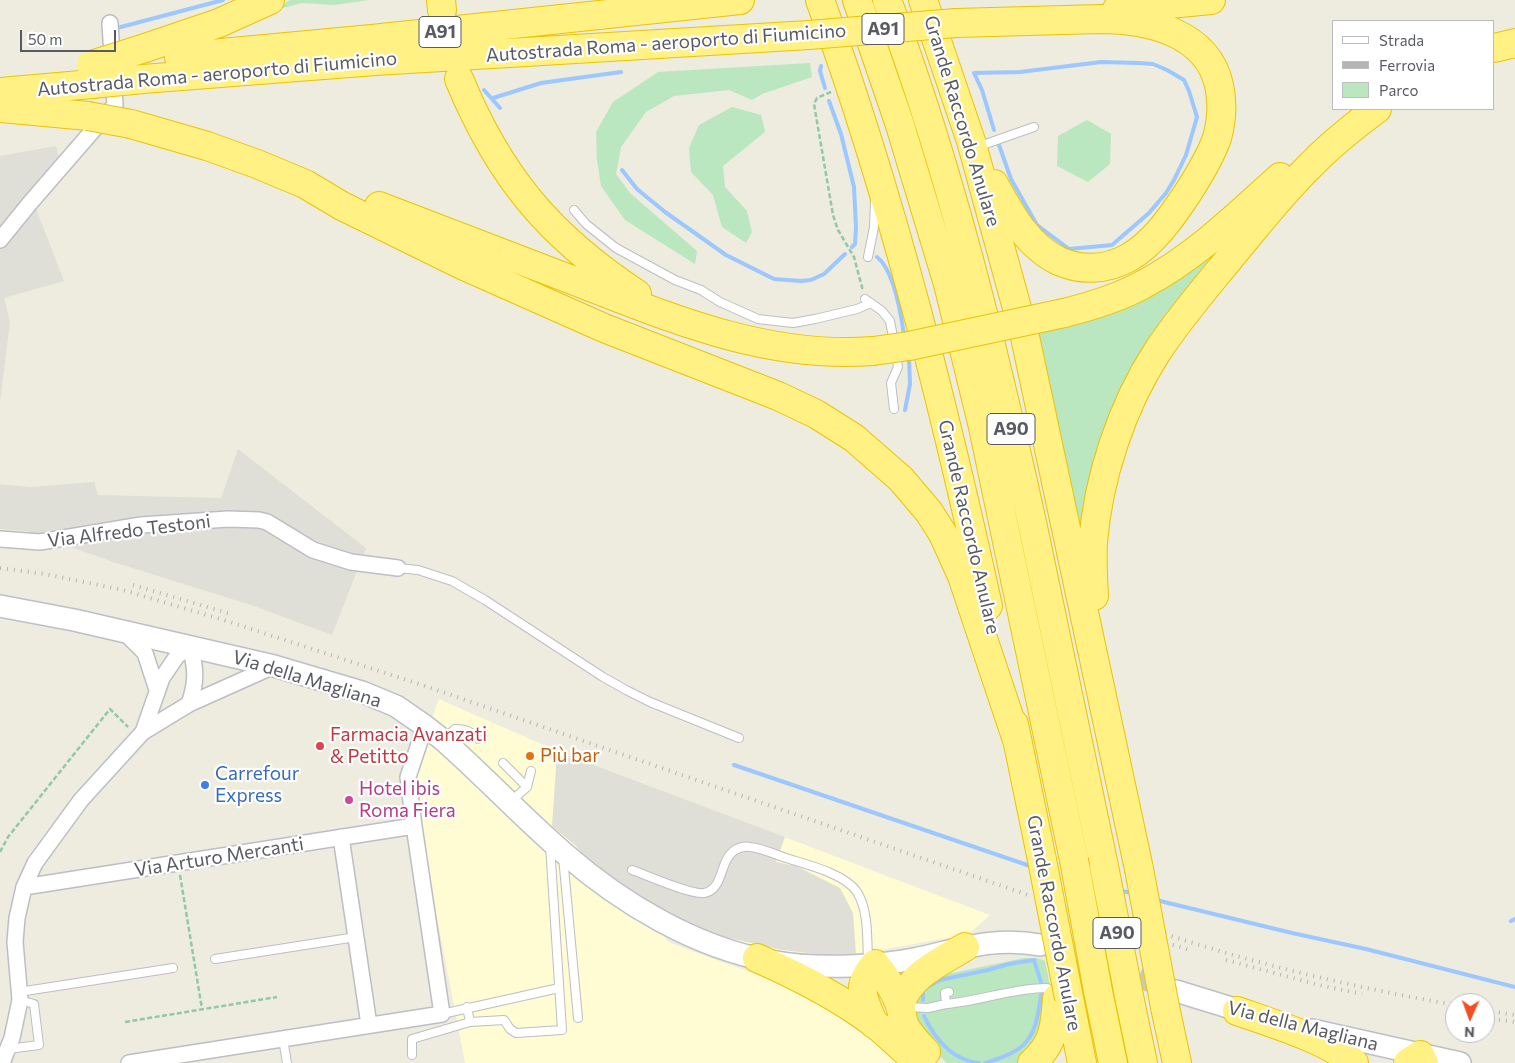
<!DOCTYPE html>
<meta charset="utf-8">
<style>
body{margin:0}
#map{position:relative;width:1515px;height:1063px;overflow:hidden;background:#edecdf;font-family:Commissioner,sans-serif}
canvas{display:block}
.legend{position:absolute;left:1332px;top:20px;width:162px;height:90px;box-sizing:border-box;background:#fff;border:1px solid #bcbdc0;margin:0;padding:6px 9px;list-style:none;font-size:15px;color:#585b62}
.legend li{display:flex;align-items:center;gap:10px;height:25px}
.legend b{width:25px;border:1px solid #bcbdc0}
.north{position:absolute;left:1445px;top:993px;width:50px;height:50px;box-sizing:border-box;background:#fff;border:1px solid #bcbdc0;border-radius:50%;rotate:182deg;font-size:14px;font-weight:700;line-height:20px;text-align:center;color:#585b62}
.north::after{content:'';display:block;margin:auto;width:18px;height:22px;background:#f34d20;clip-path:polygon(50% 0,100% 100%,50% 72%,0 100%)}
.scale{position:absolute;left:20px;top:30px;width:96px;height:22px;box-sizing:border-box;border:2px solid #585b62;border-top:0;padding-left:6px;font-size:15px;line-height:18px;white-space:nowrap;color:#585b62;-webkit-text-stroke:4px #fff;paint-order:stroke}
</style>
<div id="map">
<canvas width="1515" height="1063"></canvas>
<ul class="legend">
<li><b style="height:6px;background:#fff"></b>Strada</li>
<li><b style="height:6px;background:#b4b4b5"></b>Ferrovia</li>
<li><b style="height:14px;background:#bae6c0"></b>Parco</li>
</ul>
<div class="north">N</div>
<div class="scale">50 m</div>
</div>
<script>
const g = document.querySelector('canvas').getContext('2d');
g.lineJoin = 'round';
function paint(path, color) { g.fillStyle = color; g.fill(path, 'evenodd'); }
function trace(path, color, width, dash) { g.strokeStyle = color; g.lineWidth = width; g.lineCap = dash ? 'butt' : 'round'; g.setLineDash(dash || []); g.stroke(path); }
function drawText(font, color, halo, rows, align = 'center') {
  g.font = font + ' Commissioner,sans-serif'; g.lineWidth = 4.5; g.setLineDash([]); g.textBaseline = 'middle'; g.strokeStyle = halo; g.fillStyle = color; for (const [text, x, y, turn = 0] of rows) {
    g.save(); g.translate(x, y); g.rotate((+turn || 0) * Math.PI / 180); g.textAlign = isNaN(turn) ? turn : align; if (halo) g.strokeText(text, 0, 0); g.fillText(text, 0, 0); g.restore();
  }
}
paint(new Path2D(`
 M439 699 555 750 990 915 969 934 870 952 822 956 734 945 651 909 668 942 801 991 875 1043 899 1063H465L410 777Z`), '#fffbd2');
paint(new Path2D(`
 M56 146 60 160 30 193 64 281 4 298 10 322 0 402V156Z
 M238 449 366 548 332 635 251 605 113 562 26 531 0 529V484L30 487 94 482 98 495 221 498Z
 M557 751 785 837 776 862 796 866 840 888 853 913 856 954 826 955 782 950 720 936 652 909 588 861 575 845 552 826Z`), '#e0dfd7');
paint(new Path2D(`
 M290 0H369L334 5 302 3 275 10Z
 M810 63 812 77 762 94 752 100 729 90 674 96 646 112 621 147 616 174 630 193 697 251 695 264 625 220 601 186 597 159 596 132 613 102 658 72Z
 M732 107 761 115 765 132 723 166 725 187 747 211 752 232 746 243 722 227 713 195 691 172 689 148 699 125Z
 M1087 120 1111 134 1110 164 1088 182 1057 166 1058 136Z
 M1249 221 1179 318 1087 535 1078 537 1034 333C1075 325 1118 314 1154 294 1188 275 1219 245 1249 221Z
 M1024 958H1037L1045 961 1053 1001 1027 1063H947L934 1051 909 1010 910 1003 938 976Z`), '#bae6c0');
trace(new Path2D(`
 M117 28 223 0
 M821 66 820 71 825 88
 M484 90 500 108
 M493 98 541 83 621 72
 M829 101 841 134 854 187 856 227 855 244 852 247
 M994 130 982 90 974 73 1020 72 1101 62 1139 63 1153 64 1167 70 1184 80 1189 91 1197 117 1186 155 1174 180 1166 193 1149 213 1112 245 1069 249 1037 225 1011 179 999 145
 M622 170 637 189 665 212 726 255 774 279 801 281 811 280 824 274 845 254
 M877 257C894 270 901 314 904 335
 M905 410 910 384 909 359
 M734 765 1033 867
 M1119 890 1134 894
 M1156 900 1292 933 1366 949 1515 987
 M1511 921 1515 919
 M923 1000V989L940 980 988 970 1009 964 1034 960 1041 982
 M924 1016C935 1039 952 1060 979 1063
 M985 1063C1029 1050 1035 1039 1041 995`), '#9dc7ff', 4);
trace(new Path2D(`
 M1048 947 1082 957 1173 990`), '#c8c8c0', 21, [21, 11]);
const lane = new Path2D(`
 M977 147 1034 127
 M574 210 586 224 616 248 675 280 701 290 720 302 758 319 793 323 815 319 857 309 871 303
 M868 257 874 227 875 202
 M865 299 882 311 890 321 893 337
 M894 409 891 383 898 367 897 360
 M398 568 418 570 452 581 485 600 603 677 626 690 650 702 739 738
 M445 738 455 729C465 729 471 731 478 739
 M503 763 527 787 510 802
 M527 787 531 771
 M563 857 578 1018
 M632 870C646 875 691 895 704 893 724 890 719 860 735 850 740 847 745 846 750 847 761 848 772 853 783 857 804 864 845 873 857 892 869 911 867 941 868 963
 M215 959 356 937
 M19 992 173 968
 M946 1004C980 1001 1013 988 1047 988
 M467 1007 470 1022 504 1020 510 1029 516 1033 562 1030 550 845
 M906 1009 907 1007 928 1008 946 1004 945 993 949 992
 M442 1014 559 988
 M283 1039 287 1063
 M8 1049 39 1045 34 1004 20 1000
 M412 1055V1039L470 1022`);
const street = new Path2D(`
 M0 240 30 203 115 105 110 23
 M0 539 40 542 141 525 228 519 259 520 267 522 313 550 351 562 398 568
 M123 631 145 653 157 690
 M143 732 162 678 177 656 190 646C196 669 197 681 189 704
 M341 837 369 1025
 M24 887 414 826
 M2 1063 12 1038 20 1000 15 942 17 918 24 887 35 863 81 800 143 732 189 704 274 666
 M129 1063 442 1014 414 826 408 777 425 726`);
const secondary = new Path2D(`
 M0 606 74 620 274 666 362 692 396 706 425 726 443 740C485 777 523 818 565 854 621 903 696 948 771 961 797 966 824 967 850 966 871 965 893 963 914 959 958 950 994 936 1040 945
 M1176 991 1251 1014
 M1312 1030 1460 1063`);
const highway = new Path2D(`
 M441 0 442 10
 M820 0C892 197 943 402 988 606
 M857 0 899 122 948 284 983 427 1074 860
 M887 0C951 171 994 349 1033 527 1057 640 1081 753 1104 866
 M923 0 971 141 1025 337 1139 869
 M1117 9 1211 0
 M956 23 1100 19C1147 19 1207 32 1219 85 1223 103 1222 120 1217 138 1210 158 1198 177 1187 194 1171 218 1153 244 1128 258 1106 270 1081 271 1059 261 1027 246 1010 213 994 184
 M145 48 219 23 270 0
 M1494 48 1515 43
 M179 57 372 39 740 0
 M143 79 375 61 809 35
 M459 79C499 176 549 236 637 294
 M0 92 92 84
 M0 108 88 116
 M131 124 207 146 257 164 305 184 342 206 462 265 604 328 778 396 816 414 854 438 901 479 929 512 943 534 962 576 1018 743
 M379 206C446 232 513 258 580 283 675 320 769 359 873 351
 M1064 313C1092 306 1119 298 1144 284 1195 257 1237 216 1280 177
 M1094 596C1093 579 1092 561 1093 543 1098 478 1122 406 1157 352 1180 317 1208 285 1234 253 1259 223 1283 192 1311 165 1331 144 1354 126 1377 109
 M1014 724 1042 860
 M757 958C798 976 839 997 875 1024 890 1036 904 1050 918 1063
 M1098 991 1113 1063
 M1069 998 1082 1063
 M1130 1001 1143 1063
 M900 1006C908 976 940 962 965 947
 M1165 1007 1177 1063
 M1237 1011C1271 1023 1328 1040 1354 1063
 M874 1024C863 999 855 987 875 964 885 976 894 990 900 1005 902 1011 902 1018 904 1024 909 1035 918 1044 926 1052
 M1032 1063C1054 1044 1055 1026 1057 998
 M1408 1063 1420 1055 1424 1063`);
trace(lane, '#bdbec5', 10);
trace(street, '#bdbec5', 18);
trace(secondary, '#bdbfc7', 24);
trace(highway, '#ecc300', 30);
trace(new Path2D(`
 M831 92 817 98 814 104 833 215 838 230 854 257 863 291
 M0 852 8 837 110 709 128 727
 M180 875 202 1009
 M125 1022 277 997`), '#92c7a9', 2.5, [5, 2.5]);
trace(lane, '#fff', 8);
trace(street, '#fff', 15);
trace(secondary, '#fff', 21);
trace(highway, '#fff184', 28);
trace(new Path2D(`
 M0 568 45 574 123 590 227 621 425 686 1031 896
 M133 585 231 614
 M1165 934C1259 965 1357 988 1455 1005
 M1166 943 1190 950
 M1226 960 1323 986 1362 994
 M1485 1010 1515 1015
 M1485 1018 1515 1022`), '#b4b4b5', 4, [1, 6]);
const highwayBridge = new Path2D(`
 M809 35 956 23
 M91 65 145 48
 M92 84 143 79
 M88 116 131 124
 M873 351 909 346 1064 313
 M1042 860 1069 998
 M1074 860 1098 991
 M1104 866 1130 1001
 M1139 869 1165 1007`);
trace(highwayBridge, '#ecc300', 30, []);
trace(highwayBridge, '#fff184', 28);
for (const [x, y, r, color] of [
 [320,746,5,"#e0444e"],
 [530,756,5,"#e8710a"],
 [205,785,5,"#3f7fe0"],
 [349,800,5,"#d1479c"]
]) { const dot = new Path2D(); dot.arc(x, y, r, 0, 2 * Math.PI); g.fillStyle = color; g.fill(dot); trace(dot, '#fff', 2); }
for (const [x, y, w] of [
 [883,29,42],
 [440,32,42],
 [1011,429,48],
 [1117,933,48]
]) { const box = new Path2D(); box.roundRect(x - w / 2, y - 15.5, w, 31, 4); g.fillStyle = '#fff'; g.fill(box); trace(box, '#585b62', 1); }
drawText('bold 18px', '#585b62', null, [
 ["A91",883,29],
 ["A91",440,32],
 ["A90",1011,429],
 ["A90",1117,933]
]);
drawText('19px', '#585b62', '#fff', [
 ["Autostrada Roma - aeroporto di Fiumicino",666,43,-4],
 ["Autostrada Roma - aeroporto di Fiumicino",217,74,-5],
 ["Grande Raccordo Anulare",962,121,73],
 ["Grande Raccordo Anulare",969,527,77],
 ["Via Alfredo Testoni",129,531,-7],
 ["Via della Magliana",307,679,17],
 ["Via Arturo Mercanti",219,857,-9],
 ["Grande Raccordo Anulare",1054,923,79],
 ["Via della Magliana",1303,1026,14]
]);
drawText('19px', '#be3a42', '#fff', [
 ["Farmacia Avanzati",330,735],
 ["& Petitto",330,757]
], 'left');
drawText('19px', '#c56008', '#fff', [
 ["Più bar",540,756]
], 'left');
drawText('19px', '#366cbe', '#fff', [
 ["Carrefour",215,774],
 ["Express",215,796]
], 'left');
drawText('19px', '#b23c85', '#fff', [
 ["Hotel ibis",359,789],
 ["Roma Fiera",359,811]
], 'left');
</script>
